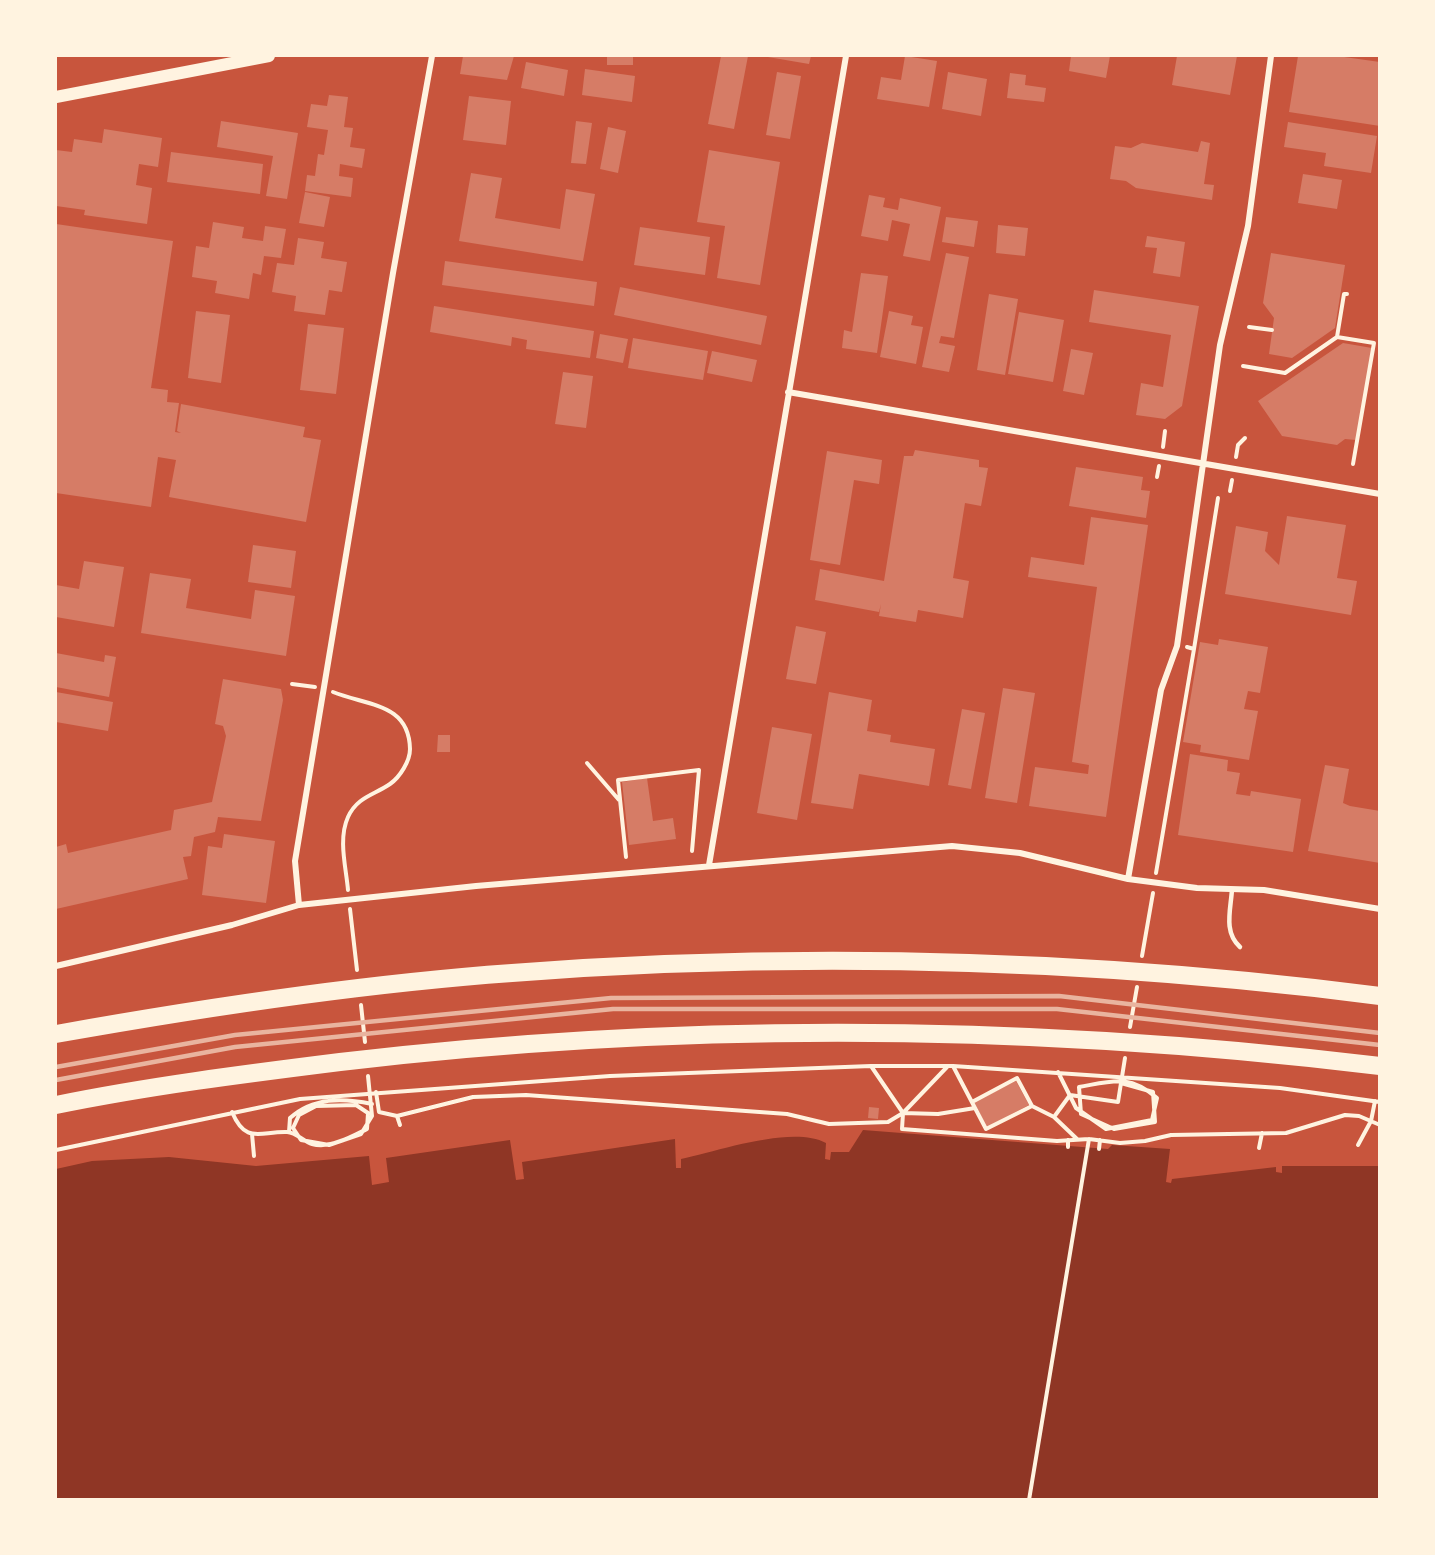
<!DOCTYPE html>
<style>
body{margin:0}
#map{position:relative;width:1435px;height:1555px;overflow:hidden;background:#c8553d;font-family:Jost,sans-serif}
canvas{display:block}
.frame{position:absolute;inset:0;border:57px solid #fff3e0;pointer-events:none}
</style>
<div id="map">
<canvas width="1435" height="1555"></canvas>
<div class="frame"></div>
</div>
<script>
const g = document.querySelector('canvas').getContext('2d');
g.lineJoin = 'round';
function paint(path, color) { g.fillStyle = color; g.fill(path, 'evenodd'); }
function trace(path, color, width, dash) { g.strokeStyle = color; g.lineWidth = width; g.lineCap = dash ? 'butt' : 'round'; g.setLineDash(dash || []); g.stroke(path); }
paint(new Path2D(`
 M863 1130 1108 1149 1112 1145 1170 1149 1166 1182 1171 1183 1172 1179 1276 1167V1172L1282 1173V1166H1379V1499H56V1169L92 1161 169 1157 256 1166 369 1156 372 1185 389 1182 386 1158 510 1140 516 1180 524 1179 522 1162 675 1139 676 1168H681V1159C719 1151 792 1125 826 1143L825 1159 830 1160 831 1152H849Z`), '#8f3625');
paint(new Path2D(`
 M463 56H514L507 80 460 74Z
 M607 56H633V65H607Z
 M721 56H748L734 129 708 124Z
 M762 56H811L809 64Z
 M905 56 937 61 929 107 877 99 881 77 901 80Z
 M1071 56H1110L1106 78 1069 71Z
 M1177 56H1237L1230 95 1172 85Z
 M1298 56H1337L1380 62V126L1289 112Z
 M526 62 568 70 564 96 521 88Z
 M585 69 635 76 632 102 582 95Z
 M777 72 801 76 790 139 766 135Z
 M948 72 987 79 981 116 942 109Z
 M1010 73 1026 75 1025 85 1046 88 1044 102 1007 98Z
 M329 95 348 97 344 127 353 128 350 147 365 149 362 168 340 164 339 176 353 178 351 197 305 191 307 175 315 176 318 154 324 155 328 130 307 127 311 104 327 106Z
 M469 96 511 101 506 145 463 140Z
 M221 121 298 133 287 199 266 196 273 156 217 147Z
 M576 121 592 123 586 164 571 163Z
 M1288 122 1377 136 1371 173 1324 166 1326 153 1284 147Z
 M608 127 626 131 618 173 600 169Z
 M104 129 162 138 158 167 139 164 136 185 152 188 147 224 84 215 85 210 56 206V150L72 152 74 139 102 143Z
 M1201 141 1210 143 1204 184 1214 185 1212 200 1136 188 1126 181 1110 179 1115 146 1131 148 1142 143 1198 152Z
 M709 150 780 162 760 285 717 278 725 226 697 222Z
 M171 152 263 164 260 194 167 182Z
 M471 173 502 178 495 218 560 229 566 189 595 194 583 261 459 241Z
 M1303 174 1342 180 1337 209 1298 203Z
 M305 192 330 197 324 227 299 223Z
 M869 195 885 198 883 207 898 210 900 198 941 207 930 261 903 256 910 224 892 220 888 241 861 236Z
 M946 217 978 221 974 247 942 242Z
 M213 222 244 227 242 238 263 241 265 226 286 229 281 258 264 256 261 275 253 273 249 299 215 293 217 281 192 277 196 246 209 248Z
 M56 224 173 241 151 388 168 390 167 402 179 403 175 432 181 433 177 431 181 404 305 427 303 437 321 440 306 522 169 497 176 460 158 457 151 507 56 493Z
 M998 225 1028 228 1025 256 996 253Z
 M640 227 710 237 705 275 634 265Z
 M1147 236 1185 242 1180 277 1153 273 1157 248 1145 247Z
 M298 238 324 242 321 258 347 262 342 292 329 290 325 315 294 311 296 296 272 292 277 263 294 265Z
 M946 253 969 257 954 338 941 336 939 343 955 346 949 372 922 367Z
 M1271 253 1345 265 1335 328 1292 358 1269 354 1274 318 1263 303Z
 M445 261 597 282 594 306 442 285Z
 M861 273 888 276 877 353 842 348 844 330 852 332Z
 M620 287 767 316 761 345 614 315Z
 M1094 290 1199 306 1182 406 1165 419 1136 415 1141 383 1163 387 1171 335 1089 322Z
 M989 294 1018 299 1005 375 977 370Z
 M434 306 594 331 590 358 526 349 527 340 512 337 511 346 430 332Z
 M196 311 230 315 221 383 188 378Z
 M889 311 913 316 911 325 923 327 916 364 880 357Z
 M1019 312 1064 320 1053 382 1008 374Z
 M308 324 344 328 336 394 300 390Z
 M600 334 628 339 623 363 596 358Z
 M633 338 708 351 703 380 628 368Z
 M1343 343 1372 348 1356 440 1345 439 1337 445 1282 436 1258 401Z
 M1071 349 1093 353 1084 395 1063 391Z
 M712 351 757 360 752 382 707 373Z
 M563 372 593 376 586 428 555 424Z
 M915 450 979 460V467L988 468 981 506 965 503 953 578 969 581 963 618 918 610 916 622 879 616 881 604 879 612 815 600 820 569 884 581 904 456H913Z
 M827 451 882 460 879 484 854 480 840 565 810 560Z
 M1076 467 1143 477 1141 490 1150 491 1146 518 1069 506Z
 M1287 516 1346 525 1337 578 1357 581 1351 615 1225 594 1236 526 1268 532 1265 551 1279 565Z
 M1091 517 1148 525 1106 817 1029 806 1035 767 1088 774 1089 765 1072 762 1097 587 1028 577 1031 557 1084 565Z
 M253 545 296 551 291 588 248 582Z
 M84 561 124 567 114 627 56 617V585L79 589Z
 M150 573 191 579 186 608 251 619 255 590 295 596 286 656 141 633Z
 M796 626 826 632 816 684 786 679Z
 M1219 639 1268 647 1260 693 1248 691 1244 709 1258 711 1249 760 1200 752 1201 745 1183 742 1200 642 1218 645Z
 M56 653 104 662 105 655 116 657 109 697 56 687Z
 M223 679 281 689 283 700 261 821 218 817 215 832 194 837 191 856 183 857 188 879 56 909V847L66 844 68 853 171 830 174 810 212 802 226 736 223 726 215 724Z
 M1003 688 1035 693 1017 803 985 798Z
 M56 692 113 702 108 731 56 722Z
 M829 692 872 700 867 731 891 735 890 742 935 749 929 786 859 774 853 809 811 803Z
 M962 709 985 713 971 789 948 785Z
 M772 727 812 734 797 820 757 813Z
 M438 735H450V752H437Z
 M1190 754 1228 760 1227 771 1240 773 1236 794 1250 796 1251 791 1301 799 1293 852 1178 835Z
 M1325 765 1349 769 1343 803 1350 806 1380 811V863L1308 851Z
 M647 778 653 821 673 818 676 839 629 845 622 782Z
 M224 834 275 841 266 903 202 895 208 846 222 848Z
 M1016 1081 1029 1105 987 1127 974 1102Z
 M869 1107 879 1108 878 1119 868 1118Z`), '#d67c66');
trace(new Path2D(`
 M1249 327 1272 330
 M1337 337 1344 294H1347
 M1243 366 1285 373 1337 337 1374 343 1353 464
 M1163 447 1165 431
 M1236 457 1238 445 1245 438
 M1157 477 1159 466
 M1230 491 1232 480
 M1194 649 1218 498
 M292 684 315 687
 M333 692C368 706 409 703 410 749 410 761 400 777 390 784 374 795 357 797 348 817 338 839 346 867 348 890
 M587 763 619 800
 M626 857 618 780 699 770 692 851
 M1156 873 1194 649 1187 647
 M350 909 357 970
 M1142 956 1153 893
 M361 1005 365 1042
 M1130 1027 1137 987
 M871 1066 903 1113
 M953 1066 975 1108
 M947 1067 903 1113 902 1129 1057 1141 1089 1139 1120 1143 1145 1141 1171 1135 1286 1133 1345 1115 1359 1116 1380 1125
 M1058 1072 1076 1108 1106 1129 1152 1120 1157 1098C1129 1074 1113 1081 1079 1087L1081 1114 1114 1129 1155 1122 1153 1092 1121 1083 1125 1058
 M376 1092 379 1112 397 1116 473 1097 526 1095 787 1114 829 1124 888 1122 903 1113 938 1114 975 1108 986 1129 1032 1106 1054 1117 1070 1095 1118 1102 1121 1083
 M972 1102 1017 1078 1032 1106
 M232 1112C246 1145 260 1131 287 1132 296 1132 304 1142 312 1144 330 1149 351 1137 367 1129L368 1113 356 1105 316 1106 299 1115 293 1128 301 1140 329 1145 361 1134 372 1116 368 1076
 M397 1116 400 1125
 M1054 1117 1077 1139
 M289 1132 290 1118C313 1097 343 1098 372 1104
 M252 1134 254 1156
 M1358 1145 1371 1121 1375 1101
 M1068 1147V1140
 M1259 1148 1262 1133
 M1099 1149 1100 1140
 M56 1150 300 1099 610 1076 871 1066H953L1280 1088 1380 1102
 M1029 1500 1089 1139`), '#fff3e0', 4);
trace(new Path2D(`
 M1232 889C1231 909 1223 932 1240 947`), '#fff3e0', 4.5);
trace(new Path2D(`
 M788 392 1380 494
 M709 865 846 56
 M1128 879 1161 690 1177 646 1220 345 1248 226 1271 56
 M299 905 295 861 393 273 432 56
 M56 966 232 925 299 905 476 886 952 846 1020 853 1128 879 1197 888 1264 890 1380 909`), '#fff3e0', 6);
trace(new Path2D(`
 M56 97 269 56`), '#fff3e0', 12);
trace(new Path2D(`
 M56 1034C207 1007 359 984 512 973 802 951 1091 959 1380 996
 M56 1105C149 1086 244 1074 340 1062 685 1021 1034 1024 1380 1066`), '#fff3e0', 18);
trace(new Path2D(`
 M56 1067 235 1035 611 998 1059 996 1380 1033
 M56 1080 235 1047 613 1009H1057L1380 1045`), '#e9b49f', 4.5);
</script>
